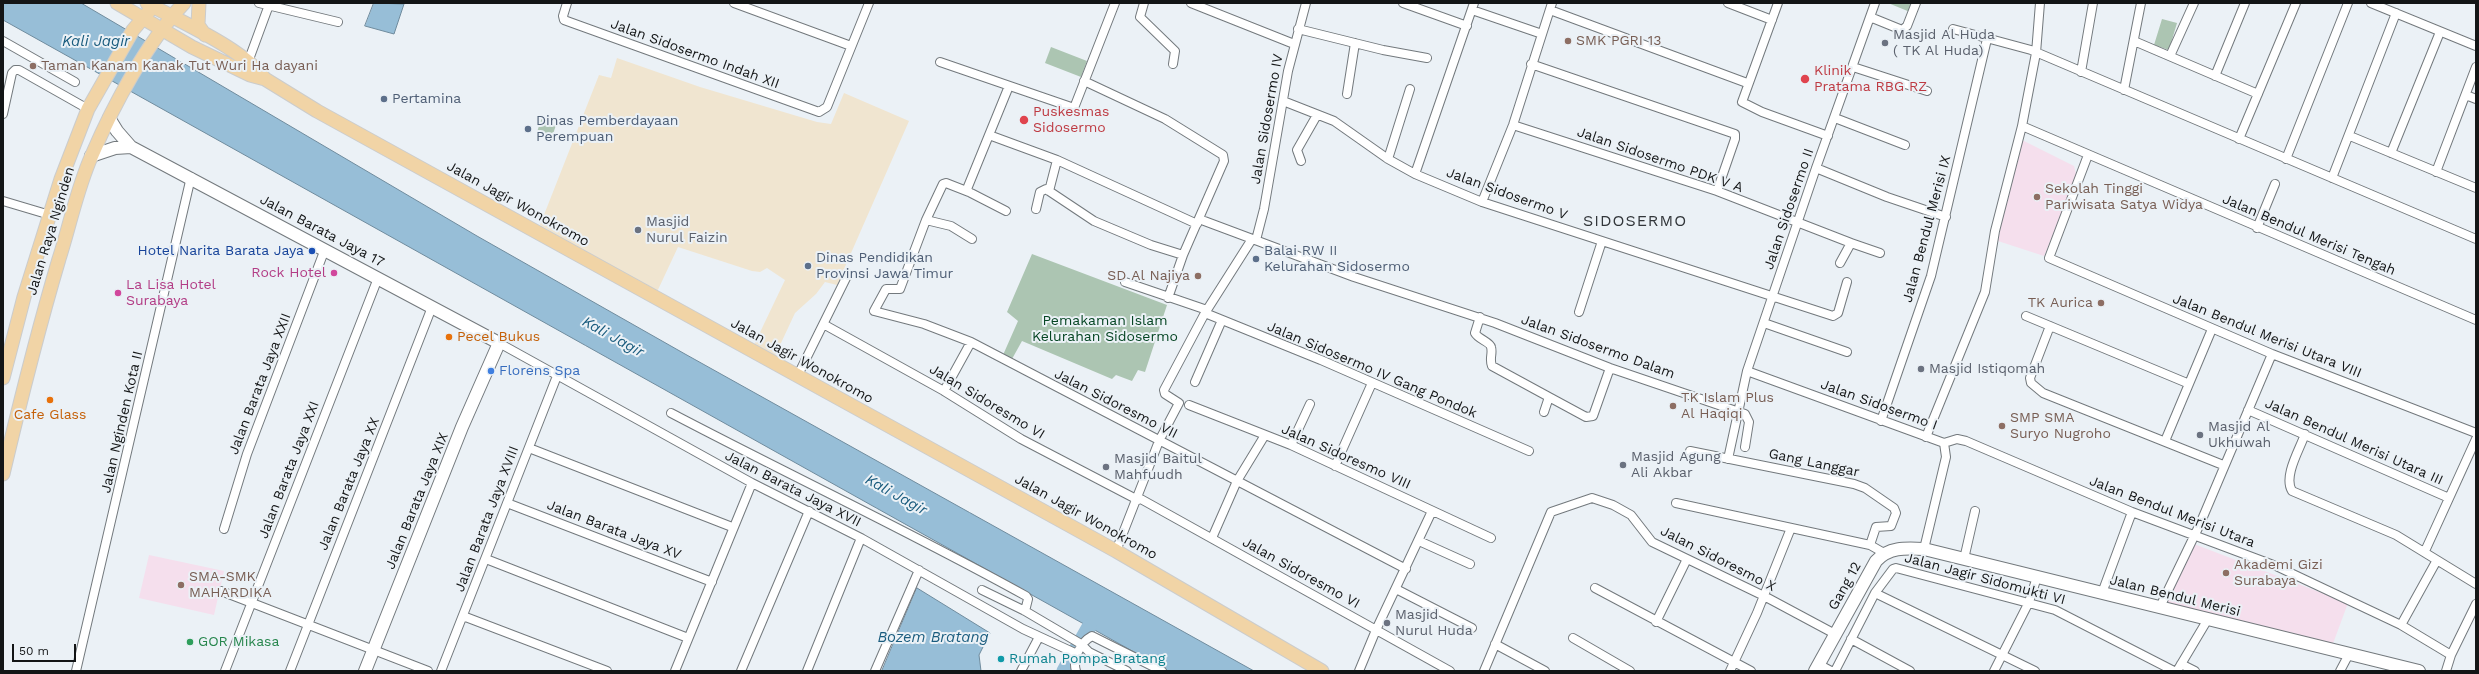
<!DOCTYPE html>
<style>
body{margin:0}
#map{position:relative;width:2479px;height:674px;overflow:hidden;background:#ebf1f6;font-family:"Work Sans",sans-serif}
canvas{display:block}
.frame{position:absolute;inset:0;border:4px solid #131516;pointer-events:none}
.scale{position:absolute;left:12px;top:644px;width:64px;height:18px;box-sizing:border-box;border:2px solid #131516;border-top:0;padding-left:5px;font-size:12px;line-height:14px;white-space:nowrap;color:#131516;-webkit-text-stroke:3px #ebf1f6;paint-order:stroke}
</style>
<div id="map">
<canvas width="2479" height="674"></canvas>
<div class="frame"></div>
<div class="scale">50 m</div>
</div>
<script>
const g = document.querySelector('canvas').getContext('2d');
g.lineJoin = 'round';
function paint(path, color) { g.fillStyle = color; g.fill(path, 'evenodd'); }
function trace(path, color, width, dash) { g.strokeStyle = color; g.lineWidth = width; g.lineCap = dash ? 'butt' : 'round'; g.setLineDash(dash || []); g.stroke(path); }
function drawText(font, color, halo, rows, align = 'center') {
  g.font = font + ' "Work Sans",sans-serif'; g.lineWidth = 4; g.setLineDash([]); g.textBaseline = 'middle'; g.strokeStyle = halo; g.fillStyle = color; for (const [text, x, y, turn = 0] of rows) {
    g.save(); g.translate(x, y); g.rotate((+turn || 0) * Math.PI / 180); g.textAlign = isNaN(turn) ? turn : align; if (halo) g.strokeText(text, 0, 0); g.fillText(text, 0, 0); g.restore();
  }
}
paint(new Path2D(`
 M617 58 700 87 817 122 831 124 844 93 909 121 837 285 825 282 816 294 795 313 774 358 753 347 785 280 767 268 760 272 752 271 678 247 656 294 540 225 599 75 611 78Z`), '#f0e5d0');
paint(new Path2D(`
 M2018 138 2074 166 2077 178 2044 256 1998 241Z
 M2194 544 2348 603 2331 649 2164 609Z
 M149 555 224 571 214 615 139 598Z`), '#f5dfed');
paint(new Path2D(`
 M1888 3H1914L1910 12Z
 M2162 19 2177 23 2169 50 2154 45Z
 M1051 47 1087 61 1081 77 1045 63Z
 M542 117 557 122 551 140 536 135Z
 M1032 254 1167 305 1145 372 1138 370 1132 381 1116 375 1112 379 1022 341 1012 359 1003 355 1018 321 1007 312Z`), '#acc5b2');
const water = new Path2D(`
 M3 3H81L477 236 685 354 1254 671H1168L3 20Z
 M374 3 404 4 394 34 365 26Z
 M917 588 990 633 979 655 981 671H882Z`);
paint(water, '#97bed7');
trace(water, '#6f8b9d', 1);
trace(new Path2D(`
 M1064 671 1089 627`), '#97bed7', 15);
const street = new Path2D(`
 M259 3 338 22
 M567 3 563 16 564 20 819 112 827 107 869 3
 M734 3 851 46
 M1144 3 1140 17 1175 51 1173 64
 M1191 3 1294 44
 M1403 3 1467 26
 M1728 3 1772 20
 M1778 3 1742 102 1762 112 1828 136
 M2371 3 2476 46
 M1472 10 1542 34
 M1550 10 1747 83
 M1870 17 1902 30 1907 26 1916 3
 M1298 29 1383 50 1427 58
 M1953 29 2031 50 2476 239
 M3 41 75 82
 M2134 41 2258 94
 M2170 56 2194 3
 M248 62 269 5
 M940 62 1074 108 1115 3
 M1531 64 1735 134V139L1717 191
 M1853 67 1927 91
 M2081 72 2093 3
 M2215 76 2245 3
 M1084 81 1165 119 1223 155 1224 161 1183 255 1168 298
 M2124 90 2141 3
 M1347 94 1355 43
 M2466 95 2476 99
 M1283 101 1334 121 1388 159 1415 174 1482 202 1833 316 1838 313 1847 282
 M3 114 12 73 15 70H19L88 109
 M1835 118 1905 145
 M1513 125 1717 191 1851 243 1840 263
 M2022 126 2476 320
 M989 135 1057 160 1197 224
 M2350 136 2476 188
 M2239 139 2296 3
 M2391 153 2440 32
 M2088 155 2049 258 2272 354 2476 433
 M1388 159 1410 89
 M2286 159 2348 3
 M1301 161 1297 150 1317 115
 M1816 168 1887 197 1946 217
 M2436 172 2476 67
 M1415 174 1474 3
 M2332 178 2396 13
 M1049 191 1057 160
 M969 192 946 183 943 184 926 220 900 289H886L874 311 924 324 971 342 1406 569
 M3 201 50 215
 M1482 202 1513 125 1552 3
 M1036 209 1040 192 1046 189 1094 221 1151 245 1183 255
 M1006 211 969 192 967 189 1009 86
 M1199 219 1354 277 1495 323 1610 368 1745 414 1749 422 1745 447
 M926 220 951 226 972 239
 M2257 228 2275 184
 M1256 240 1264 209 1288 71 1306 3
 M1851 243 1880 253
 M1125 282 1207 310
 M1579 312 1602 241
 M1205 313 1321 360 1529 451
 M2026 316 2187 383
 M1480 317 1475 333C1478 339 1490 342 1491 347 1493 354 1489 358 1492 366L1549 397
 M1764 323 1847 352
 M825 325 944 391 1021 439 1138 500
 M2050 326 2030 378 2031 383 2043 393 2223 465
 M499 343 752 483 861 538 1023 629 1077 654
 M1747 371 1944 443 1946 457 1924 549
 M797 377 848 274
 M1195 382 1222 320
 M944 391 971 342
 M1189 405 1291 445 1491 538
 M2248 410 2449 498
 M1544 412 1549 397 1586 417 1593 416 1610 368
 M671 413C789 475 909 531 1026 596L1028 599 1025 611
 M1881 421 1931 276 1987 39
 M2305 434C2300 449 2283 476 2292 491L2396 535 2476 584
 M1926 437 1985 292 1995 231 2022 126 2036 53 2040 3
 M2165 441 2212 329
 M1944 443 1957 439 1966 441 2132 512 2276 566 2401 625 2451 655
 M1291 445 1310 404
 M529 448 732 527
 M1690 451 1854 484 1865 488 1894 508 1896 513 1891 526 1876 527 1870 545
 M1728 459 1747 371 1816 168 1875 3
 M1335 466 1372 383
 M1139 498 1450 671
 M507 503 712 582
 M1676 503 1870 545 1884 553
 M224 529 247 454 325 249
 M1212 538 1237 481 1265 435
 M1419 541 1470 564
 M1116 551 1159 441 1179 403 1165 394 1164 390 1205 313 1252 239
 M2425 551 2476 439
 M486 559 688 638
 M1964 559 1975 511
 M1595 588 1751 671
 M1396 589 1472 628
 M982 590 1025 611 1081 644 1089 652 1127 671
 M221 591 428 671
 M1875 593 2035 671
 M2102 593 2132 512
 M2160 607 2200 524 2272 354
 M463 616 607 671
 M1656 622 1687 559
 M2401 625 2437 560
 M1573 638 1630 671
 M1851 639 1910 671
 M1495 644 1545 671
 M1818 664 1831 671
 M2181 664 2195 671
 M76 671 191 177
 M225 671 378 278
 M290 671 432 307
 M441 671 557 376
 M675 671 752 483
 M741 671 809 511
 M807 671 861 538
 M875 671 919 570
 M1021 671 1039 637
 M1076 671C1072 658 1081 642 1092 636L1162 671
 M1359 671 1376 630 1432 511
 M1484 671 1551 512 1592 498 1613 505 1631 515 1652 542 1764 596 1835 634
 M1730 671 1757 613 1791 528
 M1835 671 1875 593 1893 569 1896 568 2055 610 2174 671
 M1994 671 2029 602 2037 577
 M2177 671 2208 619
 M2340 671 2349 654
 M2446 671 2451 655 2476 604`);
const secondary = new Path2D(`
 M109 118 117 131 131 147 499 343 462 427 365 671
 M91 156 115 148 131 147
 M1815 671 1876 561C1889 547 1905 548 1924 549L2419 671`);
const primary = new Path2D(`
 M117 3 192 47 250 75 265 79 317 111 1116 551 1322 671
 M147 3C182 23 242 48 265 79
 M199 3 198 25 205 35
 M3 378 24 297 61 179 88 109 133 30 156 3
 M3 474C20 402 38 330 59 259 70 225 77 188 92 155 113 106 147 42 184 3`);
trace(street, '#73797d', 10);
trace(secondary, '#73797d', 14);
trace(primary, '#cbcccc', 15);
trace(street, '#fff', 8);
trace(secondary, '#fff', 12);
trace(primary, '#f1d4a6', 13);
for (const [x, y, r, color] of [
 [1568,41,4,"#8d6e63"],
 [1885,43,4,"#6b7280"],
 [33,66,4,"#8d6e63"],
 [1805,79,5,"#e0444e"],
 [384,99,4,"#5c6f8a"],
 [1024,120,5,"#e0444e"],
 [528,129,4,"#5c6f8a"],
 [2037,197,4,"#8d6e63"],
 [638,230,4,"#6b7280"],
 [312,251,4,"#1a4fb4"],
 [1256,259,4,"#5c6f8a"],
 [808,266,4,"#5c6f8a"],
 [334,273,4,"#d1479c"],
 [1198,276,4,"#8d6e63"],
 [118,293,4,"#d1479c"],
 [2101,303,4,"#8d6e63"],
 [449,337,4,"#e8710a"],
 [1921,369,4,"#6b7280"],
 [491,371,4,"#3f7fe0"],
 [50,400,4,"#e8710a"],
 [1673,406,4,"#8d6e63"],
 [2002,426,4,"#8d6e63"],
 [2200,435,4,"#6b7280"],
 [1623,465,4,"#6b7280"],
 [1106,467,4,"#6b7280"],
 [2226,573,4,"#8d6e63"],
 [181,585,4,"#8d6e63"],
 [1387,623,4,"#6b7280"],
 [190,642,4,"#2e9e5b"],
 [1001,659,4,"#0f9aa8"]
]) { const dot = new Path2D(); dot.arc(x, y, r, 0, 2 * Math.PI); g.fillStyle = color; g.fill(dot); trace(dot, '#ebf1f6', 1.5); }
drawText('14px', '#5b616d', '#ebf1f6', [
 ["Masjid Al Huda",1893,35],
 ["( TK Al Huda)",1893,51],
 ["Masjid",646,222],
 ["Nurul Faizin",646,238],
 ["Masjid Istiqomah",1929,369],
 ["Masjid Al",2208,427],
 ["Ukhuwah",2208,443],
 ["Masjid Agung",1631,457],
 ["Ali Akbar",1631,473],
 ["Masjid Baitul",1114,459],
 ["Mahfuudh",1114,475],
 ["Masjid",1395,615],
 ["Nurul Huda",1395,631]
], 'left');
drawText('14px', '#785e54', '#ebf1f6', [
 ["SMK PGRI 13",1576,41],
 ["Taman Kanam Kanak Tut Wuri Ha dayani",41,66],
 ["Sekolah Tinggi",2045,189],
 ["Pariwisata Satya Widya",2045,205],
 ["SD Al Najiya",1190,276,"right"],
 ["TK Aurica",2093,303,"right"],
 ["TK Islam Plus",1681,398],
 ["Al Haqiqi",1681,414],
 ["SMP SMA",2010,418],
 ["Suryo Nugroho",2010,434],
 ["Akademi Gizi",2234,565],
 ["Surabaya",2234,581],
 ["SMA-SMK",189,577],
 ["MAHARDIKA",189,593]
], 'left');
drawText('14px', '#131516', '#ebf1f6', [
 ["Jalan Sidosermo Indah XII",695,54,20],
 ["Jalan Sidosermo IV",1267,119,-80],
 ["Jalan Sidosermo PDK V A",1660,160,19],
 ["Jalan Sidosermo V",1507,194,20],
 ["Jalan Jagir Wonokromo",518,204,29],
 ["Jalan Sidosermo II",1789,209,-71],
 ["Jalan Bendul Merisi IX",1927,229,-75],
 ["Jalan Raya Nginden",51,231,-73],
 ["Jalan Barata Jaya 17",322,231,28],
 ["Jalan Bendul Merisi Tengah",2309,235,23],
 ["Jalan Bendul Merisi Utara VIII",2267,336,22],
 ["Jalan Sidosermo Dalam",1598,347,20],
 ["Jalan Jagir Wonokromo",802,361,29],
 ["Jalan Sidosermo IV Gang Pondok",1372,370,23],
 ["Jalan Barata Jaya XXII",260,384,-69],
 ["Jalan Sidoresmo VI",987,402,31],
 ["Jalan Sidoresmo VII",1116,404,27],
 ["Jalan Sidosermo I",1879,405,20],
 ["Jalan Nginden Kota II",122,422,-77],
 ["Jalan Bendul Merisi Utara III",2354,442,24],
 ["Jalan Sidoresmo VIII",1346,457,24],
 ["Gang Langgar",1814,463,12],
 ["Jalan Barata Jaya XXI",289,470,-69],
 ["Jalan Barata Jaya XX",349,484,-68],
 ["Jalan Barata Jaya XVII",793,489,27],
 ["Jalan Barata Jaya XIX",417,501,-68],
 ["Jalan Bendul Merisi Utara",2172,512,21],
 ["Jalan Jagir Wonokromo",1086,517,29],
 ["Jalan Barata Jaya XVIII",487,519,-69],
 ["Jalan Barata Jaya XV",614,530,21],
 ["Jalan Sidoresmo X",1718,559,27],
 ["Jalan Sidoresmo VI",1301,573,29],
 ["Jalan Jagir Sidomukti VI",1985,579,15],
 ["Gang 12",1845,586,-61],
 ["Jalan Bendul Merisi",2175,596,14]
]);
drawText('14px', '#be3a42', '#ebf1f6', [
 ["Klinik",1814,71],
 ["Pratama RBG RZ",1814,87],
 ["Puskesmas",1033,112],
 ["Sidosermo",1033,128]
], 'left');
drawText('14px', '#4e5e75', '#ebf1f6', [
 ["Pertamina",392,99],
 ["Dinas Pemberdayaan",536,121],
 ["Perempuan",536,137],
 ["Balai RW II",1264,251],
 ["Kelurahan Sidosermo",1264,267],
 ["Dinas Pendidikan",816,258],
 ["Provinsi Jawa Timur",816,274]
], 'left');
drawText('14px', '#164399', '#ebf1f6', [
 ["Hotel Narita Barata Jaya",304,251]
], 'right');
drawText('14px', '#b23c85', '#ebf1f6', [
 ["Rock Hotel",326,273],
 ["La Lisa Hotel",126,285,"left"],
 ["Surabaya",126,301,"left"]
], 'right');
drawText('14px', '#054523', '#ebf1f6', [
 ["Pemakaman Islam",1105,321],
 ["Kelurahan Sidosermo",1105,337]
]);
drawText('14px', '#c56008', '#ebf1f6', [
 ["Pecel Bukus",457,337],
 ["Cafe Glass",50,415,"center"]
], 'left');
drawText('14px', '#366cbe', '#ebf1f6', [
 ["Florens Spa",499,371]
], 'left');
drawText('14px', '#27864d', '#ebf1f6', [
 ["GOR Mikasa",198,642]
], 'left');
drawText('14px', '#0d838f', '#ebf1f6', [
 ["Rumah Pompa Bratang",1009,659]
], 'left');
drawText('italic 15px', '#1a5c7e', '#ebf1f6', [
 ["Kali Jagir",96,42],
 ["Kali Jagir",613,337,29],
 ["Kali Jagir",896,495,29],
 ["Bozem Bratang",933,638]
]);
g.letterSpacing = '1px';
drawText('16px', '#32363a', '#ebf1f6', [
 ["SIDOSERMO",1635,221]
]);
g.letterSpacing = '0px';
</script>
